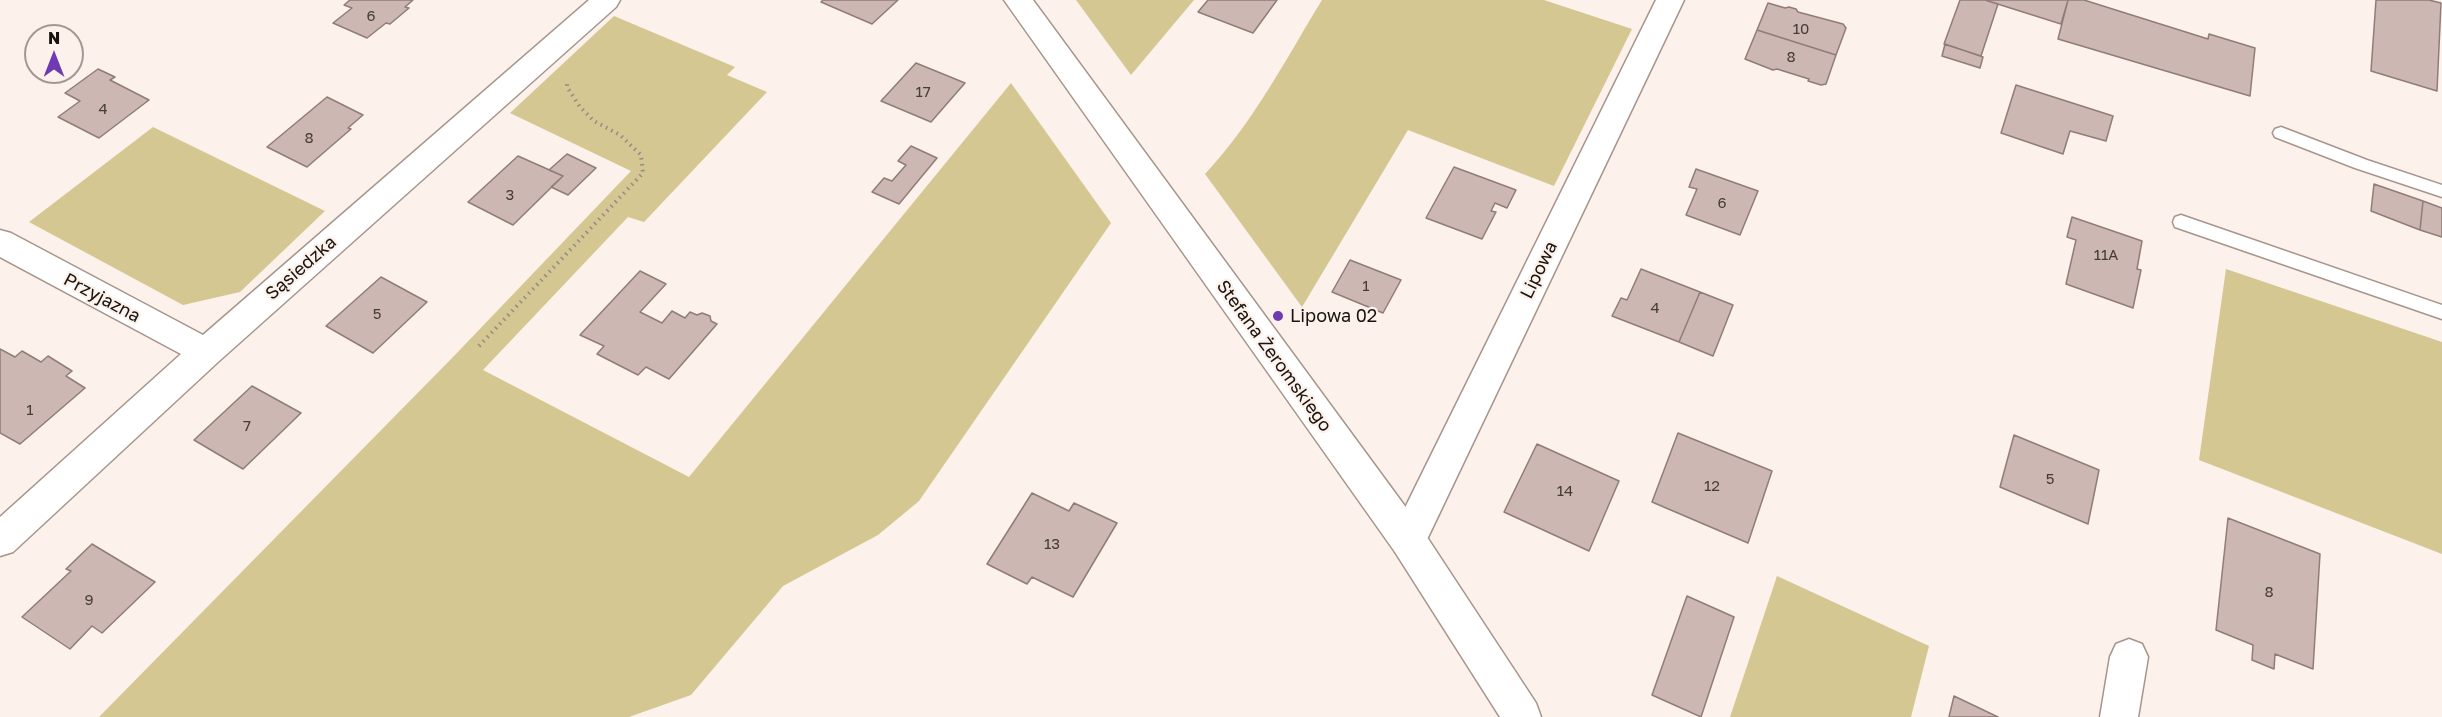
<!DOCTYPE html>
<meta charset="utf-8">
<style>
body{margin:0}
#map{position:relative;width:2442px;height:717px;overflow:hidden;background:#fcf1eb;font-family:"Golos Text",sans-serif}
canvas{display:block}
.north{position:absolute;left:24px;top:24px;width:60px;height:60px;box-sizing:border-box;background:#fcf1eb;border:2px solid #a19893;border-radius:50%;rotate:0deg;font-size:16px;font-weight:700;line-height:24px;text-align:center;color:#19130f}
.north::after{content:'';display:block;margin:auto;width:21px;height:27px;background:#6e3bb2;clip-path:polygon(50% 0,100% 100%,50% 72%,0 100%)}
</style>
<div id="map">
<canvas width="2442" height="717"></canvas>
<div class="north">N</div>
</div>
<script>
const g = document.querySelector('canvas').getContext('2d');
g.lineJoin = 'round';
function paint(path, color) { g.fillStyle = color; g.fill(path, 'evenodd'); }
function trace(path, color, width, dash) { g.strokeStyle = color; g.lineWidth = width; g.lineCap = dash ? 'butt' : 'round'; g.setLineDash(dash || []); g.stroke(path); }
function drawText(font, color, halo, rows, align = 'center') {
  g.font = font + ' "Golos Text",sans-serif'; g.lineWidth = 4.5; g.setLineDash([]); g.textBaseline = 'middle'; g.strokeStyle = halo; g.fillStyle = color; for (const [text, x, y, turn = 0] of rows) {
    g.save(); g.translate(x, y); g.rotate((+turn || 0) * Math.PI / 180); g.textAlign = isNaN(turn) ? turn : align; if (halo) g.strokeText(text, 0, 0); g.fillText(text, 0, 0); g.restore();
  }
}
paint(new Path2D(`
 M1076 0H1194L1131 75Z
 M1322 0H1544L1632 29 1554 186 1408 130 1302 307 1205 174C1253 123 1286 59 1322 0Z
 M614 16 735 67 727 75 767 92 644 222 628 217 483 370 689 477 1011 83 1111 223 919 501 878 535 783 586 691 695 629 717H99L454 356 631 171 510 113Z
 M153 127 325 211 240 292 183 305 29 222Z
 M2226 269 2442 342V554L2199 460Z
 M1777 576 1929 646 1911 717H1730Z`), '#d4c792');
const building = new Path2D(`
 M350 0H413L405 7 409 8 390 24 386 23 367 38 333 23 352 8 344 5Z
 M823 0H898L872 24 821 2Z
 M1208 0H1277L1253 33 1198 12Z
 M1960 0H1985L1998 4 1981 56 1944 44Z
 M1985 0H2068L2061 24Z
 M2068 0H2084L2208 39 2209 34 2255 48 2250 96 2058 39Z
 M2376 0H2429L2441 3 2437 91 2371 71Z
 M1768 3 1785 8 1789 7 1796 9 1798 12 1843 24 1846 28 1836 55 1757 30Z
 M1757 30 1836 55 1826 84 1821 85 1808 81 1809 79 1777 69 1773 70 1745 59Z
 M1945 44 1983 57 1980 68 1942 56Z
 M916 63 965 83 931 122 881 101Z
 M98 69 115 77 110 80 149 100 99 138 58 117 80 101 65 93Z
 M2016 85 2113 116 2106 141 2070 131 2063 154 2001 133Z
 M327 97 363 115 348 128 351 129 307 167 267 147Z
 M911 146 937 158 899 204 872 192 884 178 892 181 906 165 898 161Z
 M567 154 596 168 568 195 551 187 563 176 549 170Z
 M518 156 563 176 513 225 468 202Z
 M1454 167 1516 190 1507 208 1495 203 1491 211 1496 212 1482 239 1426 218Z
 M1696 169 1758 191 1740 235 1686 215 1697 189 1689 187Z
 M2374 184 2423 201 2420 230 2371 211Z
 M2423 201 2442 208V237L2420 230Z
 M2072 217 2142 241 2137 269 2141 270 2133 308 2066 284 2076 240 2067 237Z
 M1350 260 1401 280 1383 313 1332 292Z
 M1641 269 1700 292 1679 342 1612 316 1621 298 1627 300Z
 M640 271 666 284 640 312 662 323 672 311 685 318 690 312 697 315 702 313 710 316 711 321 717 324 669 379 646 367 638 375 597 354 604 346 580 335Z
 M381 277 427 302 373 353 326 326Z
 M1700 292 1733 305 1713 356 1679 342Z
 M0 349 15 357 22 351 41 362 48 356 72 371 66 376 85 388 20 444 0 433Z
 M252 386 301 413 243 469 194 440Z
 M1678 433 1772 471 1748 543 1652 502Z
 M2014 435 2099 470 2088 524 2000 487Z
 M1537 444 1619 481 1589 551 1504 512Z
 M1032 493 1069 511 1074 503 1117 523 1073 597 1032 577 1027 584 987 564Z
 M2228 518 2320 554 2313 669 2275 654 2274 669 2252 660 2253 645 2216 630Z
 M92 544 155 582 102 633 92 626 70 649 22 617 71 571 66 569Z
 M1687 596 1734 617 1701 717 1652 695Z
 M1954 696 1998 717H1949Z`);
paint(building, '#ccb7b3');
trace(building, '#907c79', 1.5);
const lane = new Path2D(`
 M2281 127 2367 160 2442 185V197L2355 168 2275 137 2273 133 2275 129Z
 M2181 215 2442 305V319L2175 227 2173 222 2175 217Z`);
const street = new Path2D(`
 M589 0H620L616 7 218 362 13 552 0 556V517L181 354 0 257V230L11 233 203 335Z
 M1656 0H1684L1421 552 1408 556 1395 552 1390 540 1395 528Z
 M2129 639 2142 644 2148 657 2138 717H2100L2110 657 2116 644Z`);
const secondary = new Path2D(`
 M1004 0H1033L1421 528 1536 703 1541 717H1500L1395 552Z`);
trace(lane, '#a7958c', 3);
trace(street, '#a7958c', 3);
trace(secondary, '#a7958c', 3);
trace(new Path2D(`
 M479 346 643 173 641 155 620 135 594 121 580 107 567 87V82`), '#948b86', 4, [1.5, 4.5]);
paint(lane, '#fff');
paint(street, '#fff');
paint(secondary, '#fff');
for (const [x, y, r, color] of [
 [1278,316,6,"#6e3bb2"]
]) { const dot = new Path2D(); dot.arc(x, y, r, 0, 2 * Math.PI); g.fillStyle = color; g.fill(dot); trace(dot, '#fcf1eb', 2); }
drawText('15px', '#463c38', null, [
 ["6",371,16],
 ["10",1801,29],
 ["8",1791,57],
 ["17",923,92],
 ["4",103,109],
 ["8",309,138],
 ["3",510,195],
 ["6",1722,203],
 ["11A",2106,255],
 ["1",1366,286],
 ["4",1655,308],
 ["5",377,314],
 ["1",30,410],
 ["7",247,426],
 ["5",2050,479],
 ["12",1712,486],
 ["14",1565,491],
 ["13",1052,544],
 ["8",2269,592],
 ["9",89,600]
]);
drawText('18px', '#19130f', '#fcf1eb', [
 ["Sąsiedzka",301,268,-41],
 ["Lipowa",1539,270,-64],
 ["Przyjazna",102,298,28],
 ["Stefana Żeromskiego",1274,356,54]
]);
drawText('18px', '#19130f', '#fcf1eb', [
 ["Lipowa 02",1290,316]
], 'left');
</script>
